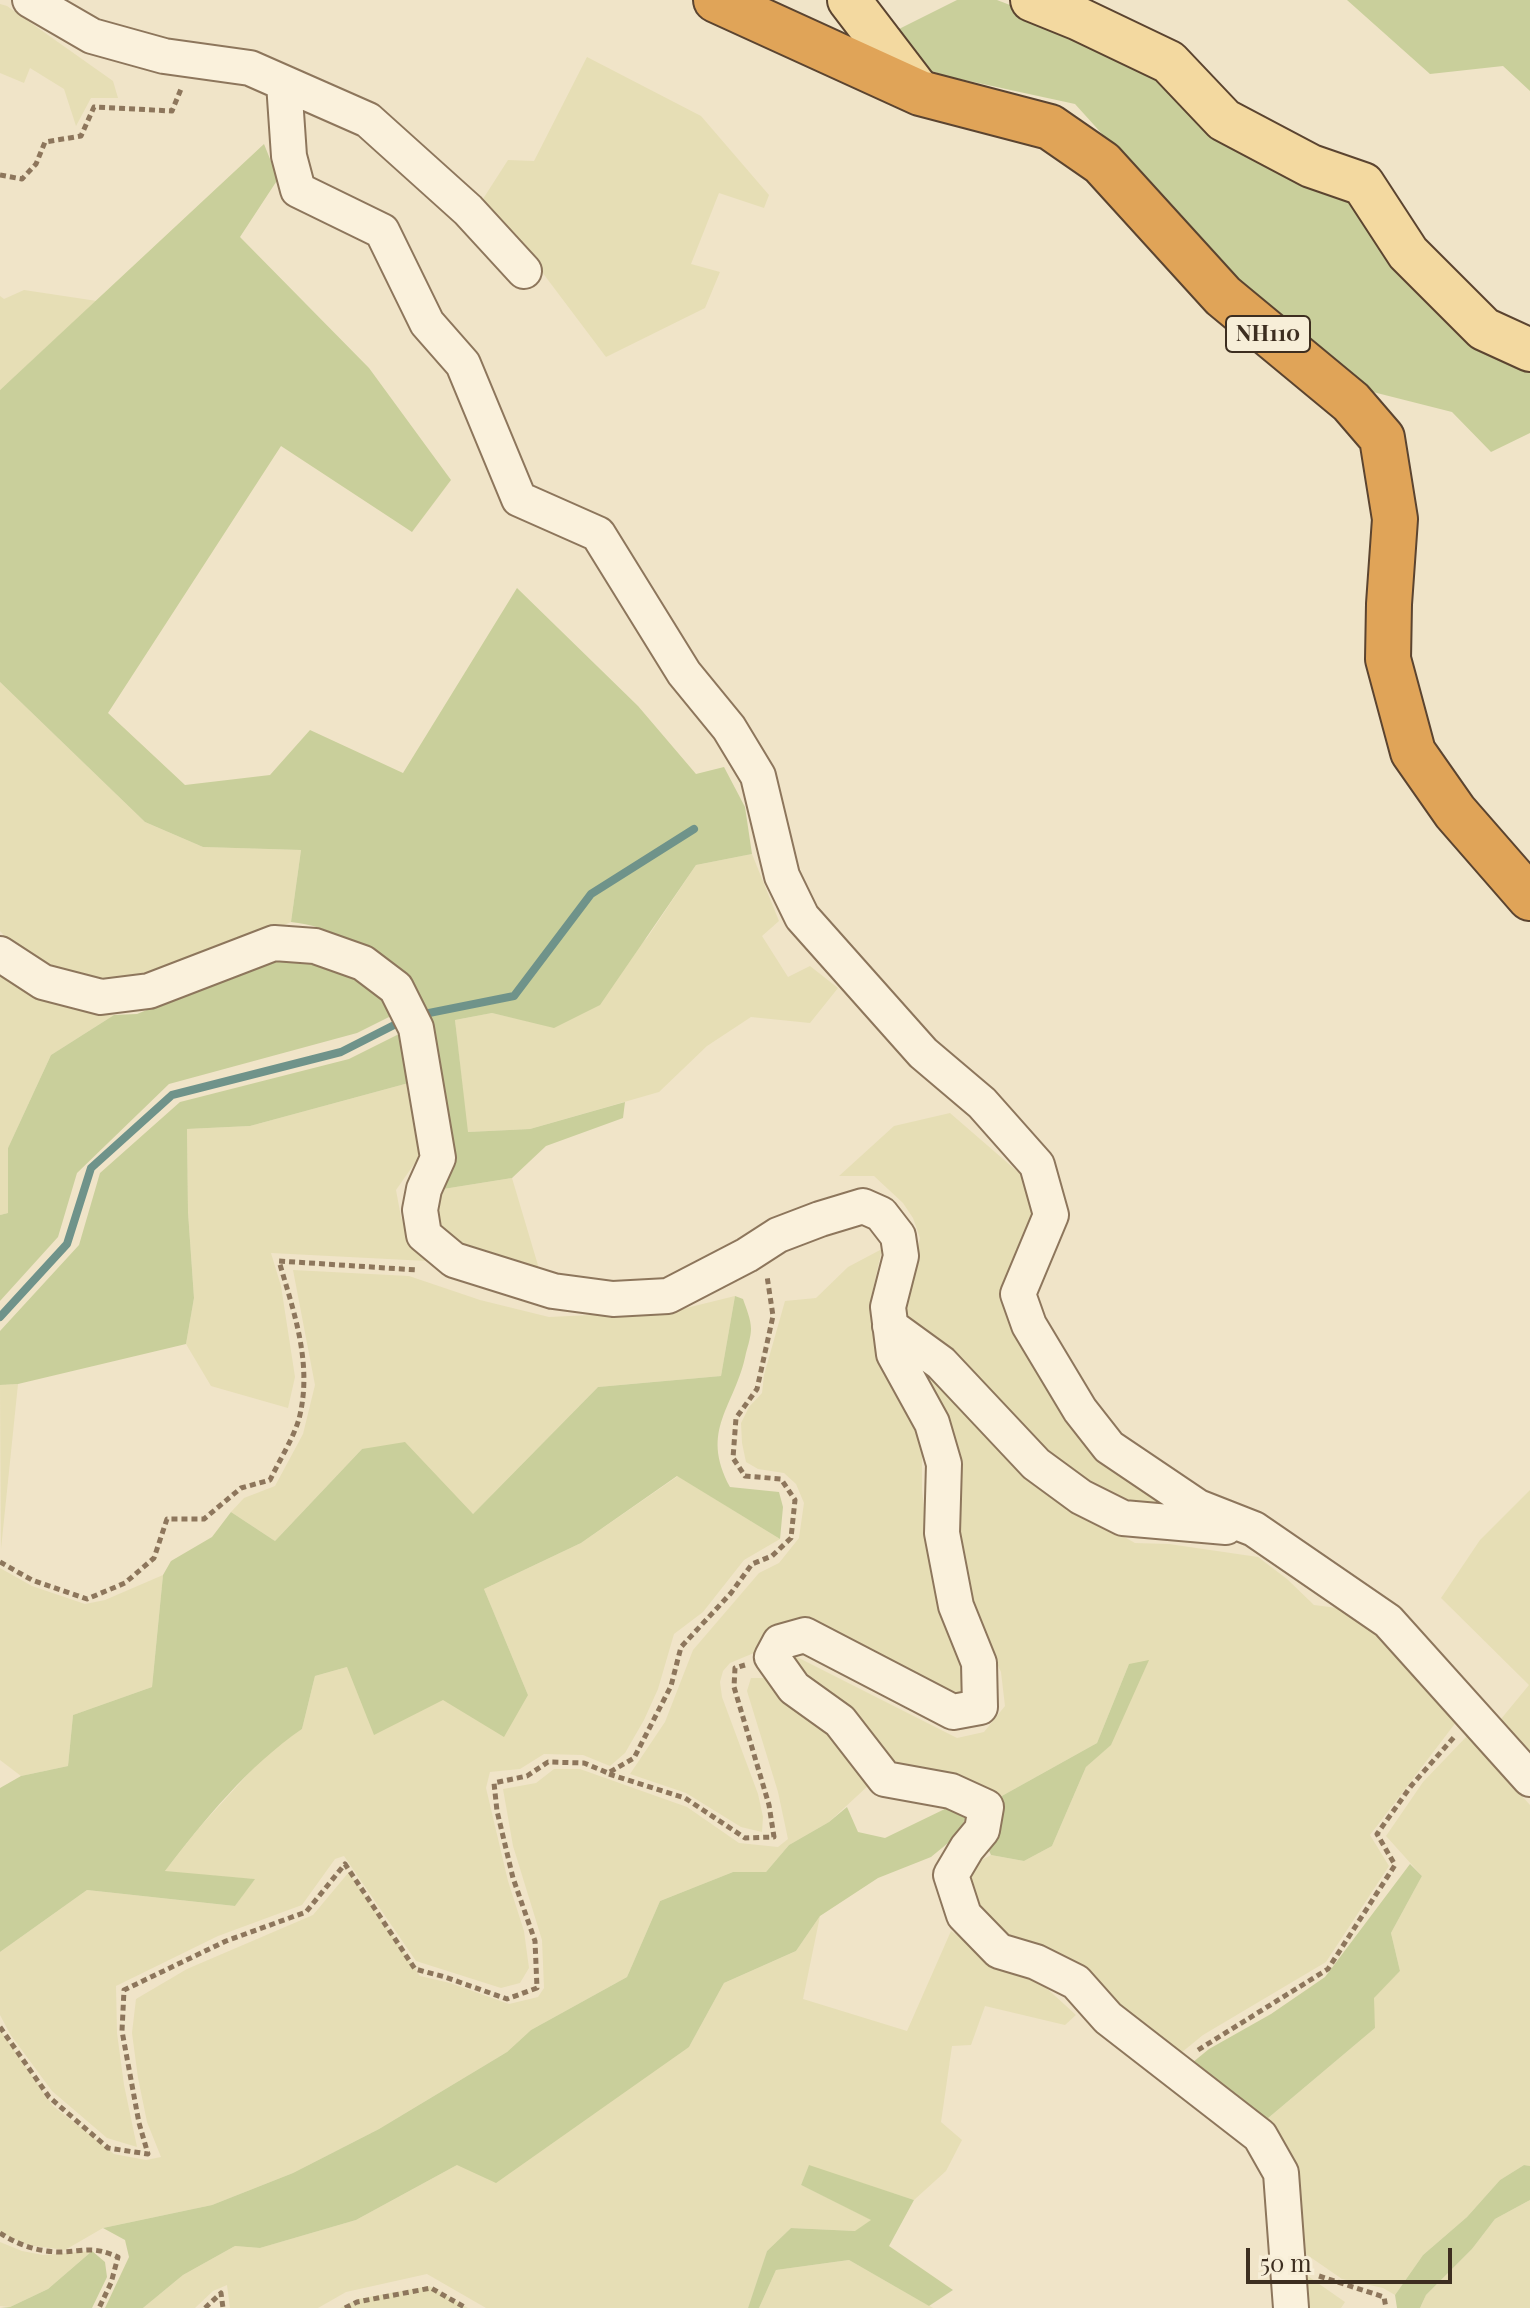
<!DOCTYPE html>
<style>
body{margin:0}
#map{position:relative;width:1530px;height:2308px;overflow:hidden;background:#f0e4c8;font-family:"Playfair Display",serif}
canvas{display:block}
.scale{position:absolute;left:1246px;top:2248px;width:206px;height:36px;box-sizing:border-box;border:4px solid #3d2e20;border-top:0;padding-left:10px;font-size:24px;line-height:28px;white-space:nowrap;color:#3d2e20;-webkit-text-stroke:6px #f7eed8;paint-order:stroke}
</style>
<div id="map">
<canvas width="1530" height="2308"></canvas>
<div class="scale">50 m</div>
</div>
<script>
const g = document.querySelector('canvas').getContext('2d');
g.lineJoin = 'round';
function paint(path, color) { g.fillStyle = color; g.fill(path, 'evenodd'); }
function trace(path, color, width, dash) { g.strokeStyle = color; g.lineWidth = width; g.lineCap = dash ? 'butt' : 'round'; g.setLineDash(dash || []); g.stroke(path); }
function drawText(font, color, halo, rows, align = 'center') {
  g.font = font + ' "Playfair Display",serif'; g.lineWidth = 6; g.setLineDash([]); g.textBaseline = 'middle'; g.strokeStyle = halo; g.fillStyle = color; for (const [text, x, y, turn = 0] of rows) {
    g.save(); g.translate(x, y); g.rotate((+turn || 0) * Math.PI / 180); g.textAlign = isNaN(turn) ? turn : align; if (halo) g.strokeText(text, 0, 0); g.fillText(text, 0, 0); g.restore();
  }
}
paint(new Path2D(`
 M0 4 7 6 113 81 118 98H91L76 126 64 89 30 68 24 83 0 73Z
 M587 57 701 116 769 195 764 208 719 193 691 264 720 272 705 308 606 357 533 260 481 202 508 160 534 161Z
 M24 290 97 301 0 390V296L4 299Z
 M0 682 145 822 203 847 301 850 291 922 212 956 147 979 103 981 56 974 12 944 0 931Z
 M752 854 779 921 762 936 788 977 810 966 838 988 810 1023 751 1017 707 1046 659 1092 530 1129 467 1132 455 1020 492 1013 554 1027 647 938 696 865Z
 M0 971 16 982 114 1015 51 1055 8 1148V1213L0 1215Z
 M416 1081 427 1126 417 1160 396 1190 401 1217 407 1233 427 1261 271 1253 281 1286 295 1377 288 1408 211 1386 186 1344 194 1298 188 1212 187 1129 250 1126Z
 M950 1113 1025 1178 1038 1223 1012 1272 1072 1420 1113 1471 1179 1511 1138 1510 1069 1474 901 1312 920 1238 913 1218 903 1203 874 1176H839L894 1126Z
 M512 1178 540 1272 477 1254 441 1233 432 1208 437 1190Z
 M882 1249 871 1298 878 1336 909 1404 922 1443V1490L929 1550 964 1661 968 1697 871 1657 824 1631 794 1619 769 1630 761 1650 730 1663 723 1671 720 1682 722 1697 758 1794 763 1817 762 1832 741 1827 686 1793 630 1774 665 1722 693 1650 759 1573 779 1563 799 1538 804 1503 796 1484 784 1473 758 1469 746 1462 742 1443 741 1423 749 1407 762 1393 764 1375 785 1301 816 1298 848 1267Z
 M293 1270 409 1276 480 1300 549 1317 674 1311 735 1296 721 1376 598 1387 473 1514 362 1449 275 1541 231 1512 244 1498 275 1486 303 1434 315 1385Z
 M912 1359 1034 1486 1135 1543 1169 1544 1258 1557 1287 1579 1314 1605 1353 1610 1460 1717 1370 1835 1389 1866 1326 1962 1203 2035 1176 2057 998 1937 965 1900V1869L991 1855 1024 1861 1052 1846 1086 1767 1111 1744 1129 1664 1097 1743 1000 1797 981 1784 888 1771 784 1663 791 1654 957 1738 984 1732 1005 1706 1001 1672 964 1598Z
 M18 1384 1 1549 0 1385Z
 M678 1476 780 1539 744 1560 703 1612 674 1634 658 1689 644 1720 625 1753 610 1766 583 1755 544 1754 520 1769 490 1772 486 1788 508 1881 524 1931 529 1968 520 1983 501 1988 416 1961 344 1856 335 1859 302 1905 218 1936 116 1986 117 2033 124 2085 137 2147 107 2138 52 2091 10 2034 0 2015V1952L87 1890 235 1906 254 1879 164 1872 198 1829 269 1751 302 1729 315 1676 347 1667 443 1700 528 1695 484 1589 581 1543Z
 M1530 1490V1755L1501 1719 1529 1685 1441 1598 1480 1540Z
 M0 1568 32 1586 85 1604 105 1600 163 1575 152 1687 73 1715 68 1766 21 1776 0 1760Z
 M751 1678H769L804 1714 850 1752 870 1784 829 1822 789 1845 766 1872H733L660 1901 627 1977 531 2030 507 2052 379 2129 293 2173 212 2205 103 2228 65 2250 27 2245 0 2232V2030L53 2106 114 2154 146 2160 161 2157 147 2122 138 2078 132 2033 136 1999 187 1969 313 1915 349 1872 420 1976 450 1983 509 2004 538 1997 544 1988 542 1940 513 1846 503 1789 536 1783 554 1769H580L687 1807 739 1843 778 1847 788 1839 778 1792 747 1691Z
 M1468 1735 1530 1805V2166L1524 2165 1500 2180 1467 2217 1423 2255 1395 2295 1383 2288 1342 2279 1303 2252 1294 2174 1287 2147 1267 2119 1375 2028 1373 1998 1400 1971 1391 1933 1422 1876 1386 1836 1423 1782Z
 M820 1916 803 1999 907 2031 951 1931 994 1961 1042 1984 1076 2015 1065 2025 985 2006 971 2045 952 2046 941 2122 962 2140 946 2171 914 2200 809 2166 801 2185 872 2220 856 2231 791 2228 767 2251 748 2308H486L427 2274 346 2292 318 2308H230L227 2285 213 2291 195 2308H143L183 2275 235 2246 260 2248 356 2220 457 2165 689 2047 724 1983 796 1951Z
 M1530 2200V2308H1420L1426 2295 1472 2249 1495 2219Z
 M0 2242 22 2251 43 2255 92 2251 48 2289 10 2307 0 2306Z
 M849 2260 933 2308H759L776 2270Z
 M1302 2272 1345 2302 1341 2308H1304Z
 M429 2286 468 2308H340L358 2299Z`), '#e6deb5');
paint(new Path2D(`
 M957 0H997L1080 32 1356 194 1530 363V433L1491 452 1452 412 1369 391 1245 292 1075 104 946 76 863 47Z
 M1347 0H1530V91L1503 66 1430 74Z
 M264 144 278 179 240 237 369 368 451 480 412 532 281 446 108 713 185 785 270 775 310 730 403 773 517 588 638 706 696 774 724 767 745 807 752 854 696 865 600 1005 554 1028 492 1013 455 1020 468 1132 530 1129 625 1102 623 1118 546 1146 512 1178 437 1190 394 966C361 946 330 926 291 922L301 850 203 847 145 822 0 682V390Z
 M304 956 373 982 393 1015 357 1033 169 1084 77 1173 58 1237 0 1301V1215L8 1213V1148L51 1055 114 1015 137 1014 276 957Z
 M403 1032 416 1081 250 1126 187 1129 188 1212 194 1298 186 1344 18 1384 0 1385V1331L79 1245 100 1173 180 1102 349 1059Z
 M735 1296 743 1299C746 1308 751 1319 751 1329 751 1336 748 1346 746 1353 735 1408 699 1429 730 1487L779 1492 783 1507 780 1539 677 1476 581 1543 484 1589 528 1695 504 1737 443 1700 374 1735 347 1667 315 1676 302 1729C248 1766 205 1819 165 1871L255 1879 235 1906 87 1890 0 1952V1788L21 1776 68 1766 73 1715 152 1687 163 1575 171 1561 212 1537 231 1512 275 1541 362 1449 405 1442 473 1514 598 1387 721 1376Z
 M1149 1660 1111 1745 1086 1767 1052 1846 1024 1861 991 1855 983 1838 1000 1797 1097 1743 1129 1664Z
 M951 1806 967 1814 959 1834 931 1857 878 1878 820 1916 796 1951 724 1983 689 2047 496 2183 457 2165 356 2220 260 2248 235 2246 183 2275 143 2308H105L129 2257 125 2240 103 2228 212 2205 293 2173 379 2129 507 2052 531 2030 627 1977 660 1901 733 1872H766L789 1845 829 1822 847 1807 858 1832 885 1838Z
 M1410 1864 1422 1876 1391 1933 1400 1971 1374 1998 1375 2028 1267 2119 1229 2091 1187 2067 1209 2049 1271 2014 1325 1977Z
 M809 2165 914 2200 889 2246 953 2290 929 2306 849 2260 776 2270 759 2308H748L767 2251 791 2228 855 2231 871 2220 801 2185Z
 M1524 2165 1530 2166V2200L1495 2219 1472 2249 1426 2295 1420 2308H1397L1395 2295 1423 2255 1467 2217 1500 2180Z
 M92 2251 105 2262 107 2277 92 2308H0L10 2307 48 2289Z`), '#c9cf9b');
trace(new Path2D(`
 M419 1015 514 996 591 894 694 829
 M0 1317 67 1244 91 1168 172 1095 341 1052 402 1021`), '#6f938a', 8);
const minor = new Path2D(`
 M30 0 92 36 164 56 250 68 368 120 468 210 524 271
 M284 83 289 156 298 190 382 231 427 323 463 364 519 499 598 534 684 673 729 728 758 776 782 876 802 917 923 1053 982 1103 1037 1165 1051 1215 1018 1294 1029 1325 1080 1410 1109 1447 1198 1507 1254 1529 1388 1621 1530 1779
 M0 954 43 982 101 997 149 991 274 943 315 946 363 963 396 988 416 1028 438 1158 424 1189 420 1210 424 1235 454 1260 553 1291 613 1299 668 1296 747 1255 778 1235 820 1219 863 1206 881 1214 898 1236 901 1256 888 1307 894 1354 932 1423 944 1464 942 1533 956 1606 979 1663 980 1707 953 1712 805 1635 780 1642 772 1657 794 1688 840 1721 885 1779 951 1791 986 1807 982 1830 967 1848 951 1875 964 1915 999 1951 1036 1962 1076 1982 1108 2018 1260 2136 1281 2173 1291 2308
 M890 1326 941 1363 1036 1464 1081 1497 1123 1518 1226 1527`);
const major = new Path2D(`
 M849 0 920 93
 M1032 0 1079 19 1169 62 1224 120 1311 166 1363 184 1408 253 1484 329 1530 350`);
const highway = new Path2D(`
 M716 0 920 93 1050 127 1102 163 1223 296 1351 402 1382 438 1395 519 1389 604 1388 659 1413 752 1455 812 1530 898`);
trace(minor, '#8d765c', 38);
trace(major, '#5b4430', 46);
trace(highway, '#5b4430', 48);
trace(new Path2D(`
 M0 175 22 179 36 164 45 142 81 136 94 107 172 111 181 89 183 88
 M0 1562 32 1580 87 1599 125 1583 154 1558 167 1519H204L241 1488 270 1480C279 1461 293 1439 299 1419 313 1364 294 1313 279 1261L417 1270
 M609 1774 685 1798 745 1838 774 1837 769 1805 734 1687 735 1668 745 1665
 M0 2027 49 2097 108 2148 148 2154 139 2123 122 2031 124 1990 226 1941 306 1912 345 1864 415 1969 445 1977 507 1999 537 1988 535 1941 513 1878 497 1811 494 1783 527 1776 548 1762 584 1763 608 1773 634 1758 671 1686 681 1647 731 1593 752 1564 772 1556 791 1538 795 1500 781 1479 745 1476 733 1458 736 1418 757 1389 773 1316 767 1276
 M1198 2050 1328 1969 1395 1865 1377 1834 1411 1786 1455 1736
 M0 2233C18 2245 39 2252 61 2252 86 2251 93 2246 118 2257L111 2283 99 2308
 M1319 2276 1384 2297 1386 2308
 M205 2308 221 2293 223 2308
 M345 2308 357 2302 431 2288 466 2308`), '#8d765c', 5, [6, 4]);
trace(minor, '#faf1dc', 34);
trace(major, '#f3d9a0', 42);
trace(highway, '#e0a458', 44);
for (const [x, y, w] of [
 [1268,334,84]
]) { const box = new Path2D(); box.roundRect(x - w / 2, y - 18, w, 36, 6); g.fillStyle = '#f7eed8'; g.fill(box); trace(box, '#3d2e20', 2); }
drawText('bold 22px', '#3d2e20', null, [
 ["NH110",1268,334]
]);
</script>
